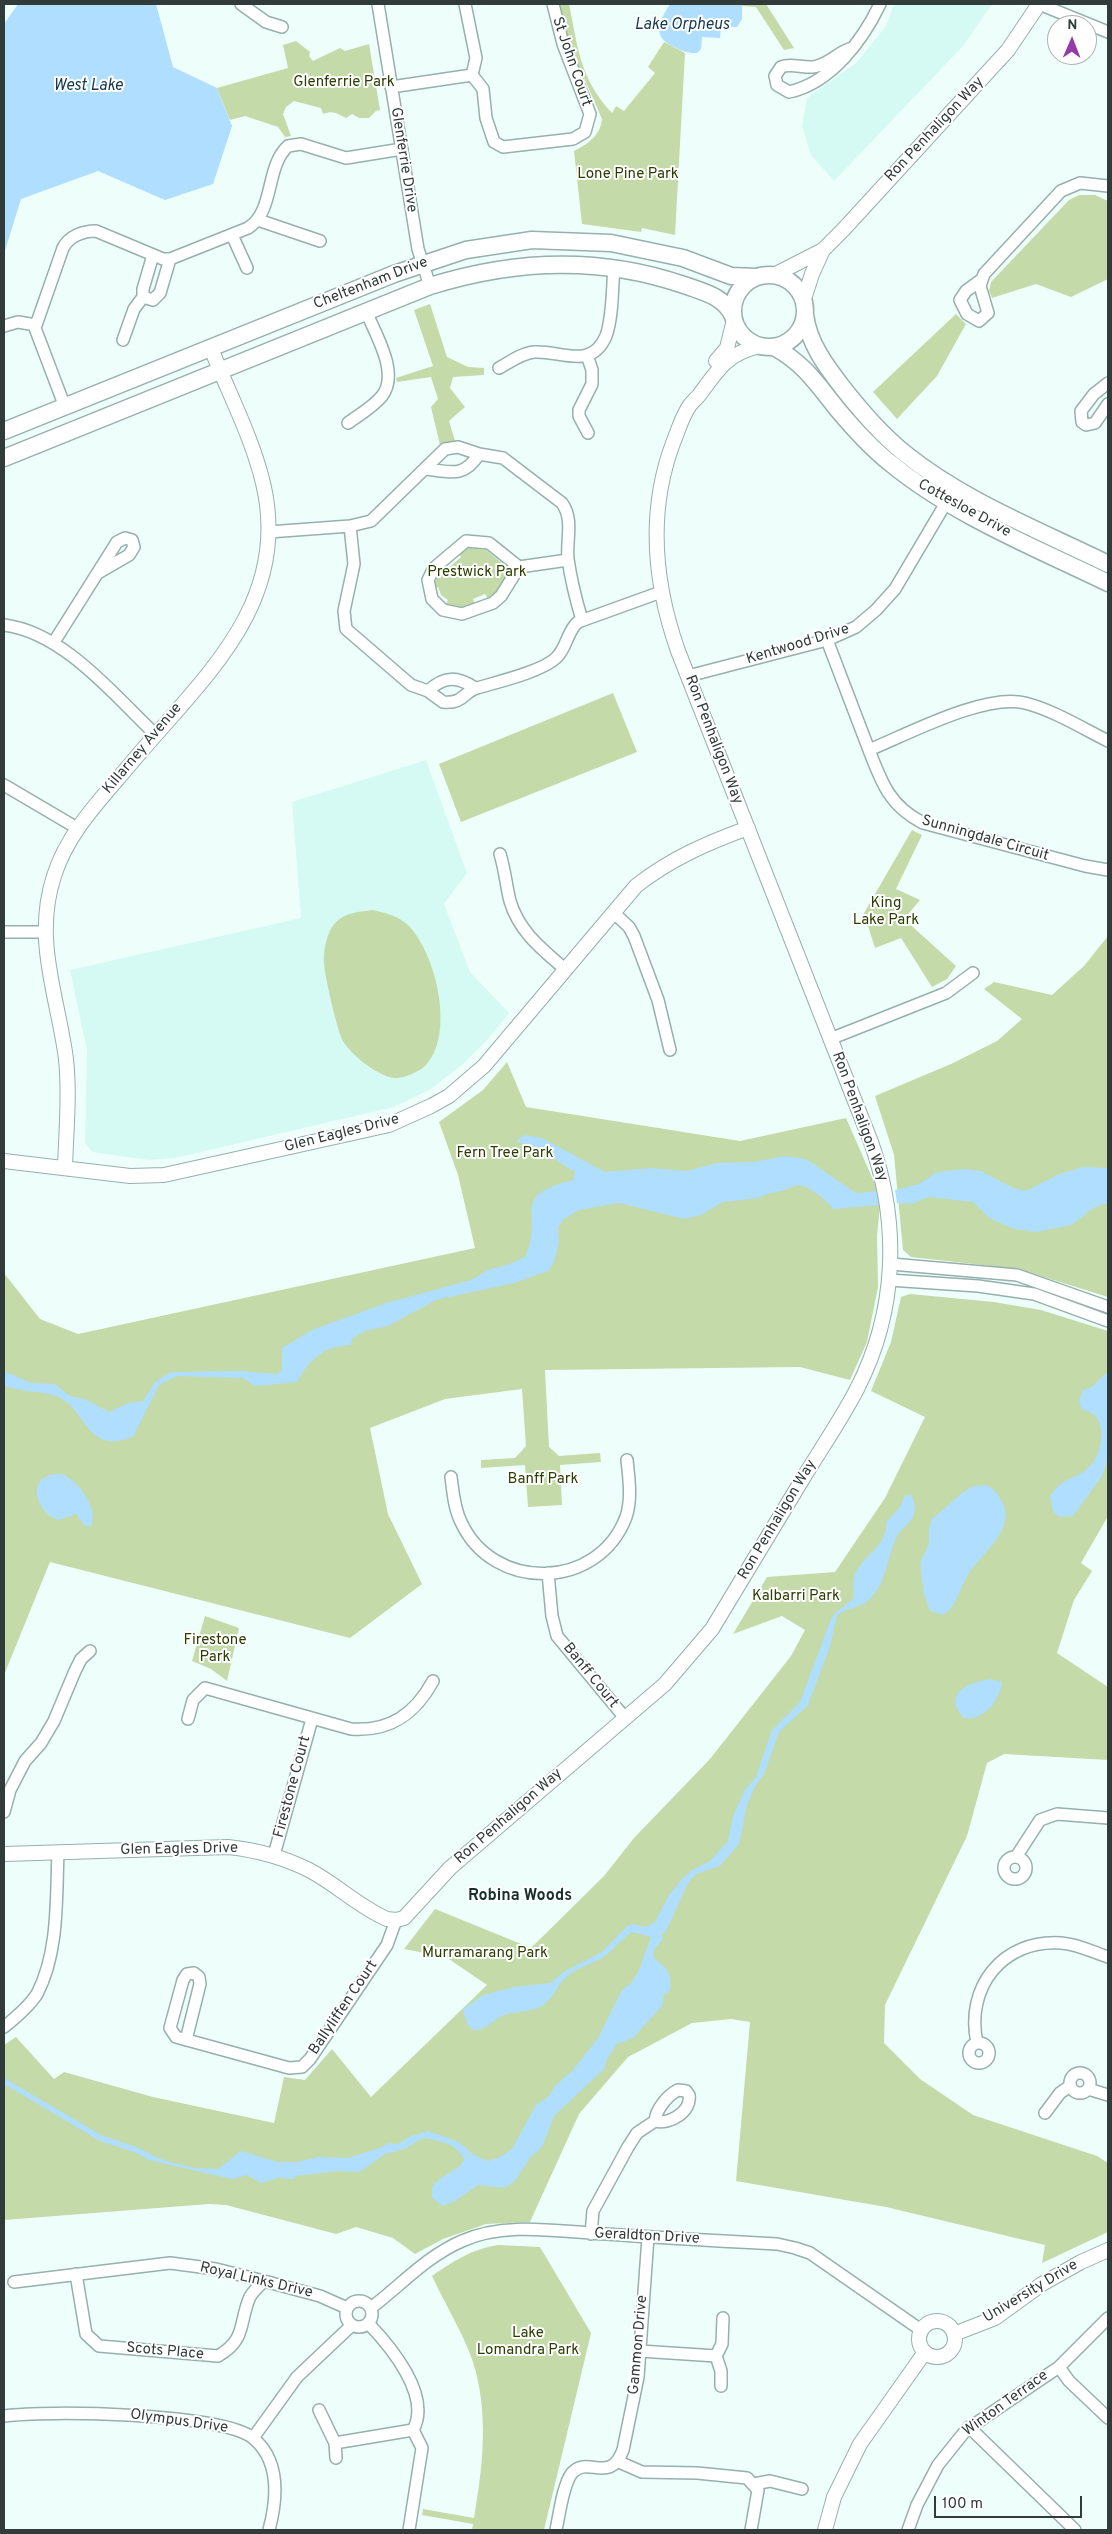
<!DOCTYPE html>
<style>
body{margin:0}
#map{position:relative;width:1112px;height:2534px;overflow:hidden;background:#eefffb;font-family:Overpass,sans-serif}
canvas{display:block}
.frame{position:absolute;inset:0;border:5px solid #313c3a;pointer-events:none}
.north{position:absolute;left:1047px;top:15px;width:50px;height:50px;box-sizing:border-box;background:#fff;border:1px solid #adb1b0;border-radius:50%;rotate:1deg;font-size:14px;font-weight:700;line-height:20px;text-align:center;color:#313c3a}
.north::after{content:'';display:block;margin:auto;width:18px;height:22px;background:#963ba6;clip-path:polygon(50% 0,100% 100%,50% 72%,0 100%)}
.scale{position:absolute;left:934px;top:2496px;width:148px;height:22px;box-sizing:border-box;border:2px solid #313c3a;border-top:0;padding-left:6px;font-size:15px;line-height:18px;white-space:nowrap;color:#313c3a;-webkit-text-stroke:4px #fff;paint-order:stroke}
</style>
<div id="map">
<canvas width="1112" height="2534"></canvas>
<div class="frame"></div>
<div class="north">N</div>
<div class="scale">100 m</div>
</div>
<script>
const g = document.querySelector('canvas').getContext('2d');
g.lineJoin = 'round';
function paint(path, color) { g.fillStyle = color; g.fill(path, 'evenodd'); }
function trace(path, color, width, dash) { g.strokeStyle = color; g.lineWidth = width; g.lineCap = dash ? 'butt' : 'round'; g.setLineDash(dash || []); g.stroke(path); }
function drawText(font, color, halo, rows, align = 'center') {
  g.font = font + ' Overpass,sans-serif'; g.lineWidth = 4; g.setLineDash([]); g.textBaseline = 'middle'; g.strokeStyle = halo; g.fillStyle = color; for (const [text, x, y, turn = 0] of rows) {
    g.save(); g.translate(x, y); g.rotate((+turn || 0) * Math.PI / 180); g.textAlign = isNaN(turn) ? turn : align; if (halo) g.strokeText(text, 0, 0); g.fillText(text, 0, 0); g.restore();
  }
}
paint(new Path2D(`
 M894 4H992L963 46 834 181 811 155 802 126 807 98 856 63 886 26Z
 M426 760 467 873 444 904 470 972 509 1013 488 1039 464 1063 431 1089 394 1107 175 1158 149 1160 92 1152 85 1143 87 1050 70 970 301 918 292 802Z`), '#d5faf3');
paint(new Path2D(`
 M559 4H569C578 48 580 79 612 113L616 106 624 111 655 73 648 67 664 42 685 53 675 235 642 228 641 232 582 224 574 151C588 144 600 136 602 119L571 48Z
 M742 4H766L794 48 784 50 756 7 742 6Z
 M296 41 310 52 309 56 313 61 340 48 345 51 369 44 380 110 376 111 369 118H359L352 114 346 118C337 114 334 110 323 114L321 108 294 101 286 107 283 114 291 136 285 137 278 127 245 116 230 120 217 88 288 68 283 45Z
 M1079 195H1095L1108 201V279L1071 297 1036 284 992 298 989 291 991 282 1069 200Z
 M430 304 447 357 468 367 484 368V375L453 377 450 388 465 407 449 421 455 441 440 445 431 407 438 399 431 377 397 382 396 378 433 366 414 310Z
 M956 314 966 324 937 376 897 419 873 392Z
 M468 548 486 550 503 564 505 562 508 566C507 579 500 592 488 599L485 594 473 599 475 604 459 608 446 604 448 600 441 595 438 587 434 588 437 575 442 569 445 571 461 557 459 554Z
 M613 693 637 752 461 822 439 764Z
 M912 830 922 835 896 889 920 900 904 919 956 966 947 979 932 987 901 938 875 948 864 913Z
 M373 910C386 913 398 916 408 925 436 953 456 1035 425 1066 418 1072 403 1079 394 1078 377 1076 347 1052 341 1037 336 1023 325 978 324 963 323 951 327 932 335 923 346 912 359 912 373 910Z
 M1108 936V1297L1018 1269 911 1257 903 1250 894 1155 875 1096 951 1064 997 1041 1022 1019 984 989 994 982 1052 995 1084 966Z
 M507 1062 526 1107 740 1141 846 1118 878 1191 880 1205 877 1236 878 1287 867 1342 850 1380 800 1367 545 1370 549 1447 559 1456 600 1453 601 1462 560 1465 562 1505 528 1507 525 1465 481 1468V1460L515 1458 526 1446 522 1389 445 1399 370 1428 388 1514 422 1584 350 1638 50 1562 4 1675V1273L40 1319 78 1334 475 1248 458 1175 439 1122 483 1090Z
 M910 1294 994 1302 1041 1310 1108 1331V1516L1081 1563 1092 1571 1074 1600 1057 1653 1108 1687V1760L1004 1754 987 1763 967 1836 885 2005 884 2043 920 2079 973 2115 1097 2156 1108 2163V2232L1042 2263 1045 2245 886 2207 736 2181 750 2022 731 2019 692 2023 628 2057 579 2114 530 2222 486 2224 443 2239 415 2254 393 2238 356 2227 336 2234 226 2205 209 2204 4 2220V2045L16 2037 54 2079 64 2072 153 2097 274 2123 284 2077 305 2080 332 2049 371 2097 487 1985 446 1957 404 1949 435 1909 531 1948 604 1876 634 1838 710 1759 791 1656 805 1630 782 1616 733 1634 767 1577 835 1572 885 1498 925 1417 871 1391 891 1342 901 1297Z
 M205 1616 239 1628 227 1681 211 1669 192 1661Z
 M498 2245 540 2247 591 2333 544 2530H472L473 2524 422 2515 423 2509 474 2518C483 2466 489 2413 473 2362 464 2335 444 2302 432 2276 453 2261 472 2249 498 2245Z`), '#c5daa9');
paint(new Path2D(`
 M18 4H156L173 67 217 88 232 126 213 184 165 200 98 171 21 199 4 254V24Z
 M670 4H742V19L737 27H721L720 38 702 37 701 49 697 53C687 53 682 51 674 47 651 36 659 22 670 4Z
 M525 1135 542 1138 605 1172 652 1168 686 1171 717 1163 754 1162 785 1156 806 1159 856 1193 878 1191 880 1205 834 1209 819 1195 806 1187 798 1185 782 1191 767 1194 759 1198 723 1202 701 1215 684 1219 619 1203 579 1210 564 1219 558 1227 559 1242 554 1262 548 1271 514 1283 436 1300 388 1326 365 1331 352 1339 351 1345C322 1347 311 1358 297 1382L255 1386 243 1378 177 1376 159 1385 133 1437C83 1455 90 1410 56 1396 39 1390 20 1393 4 1385V1371L31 1383 55 1384 70 1396 85 1399 109 1412 128 1403 143 1401 155 1382 171 1372 243 1371 277 1374 282 1370V1348L312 1330 386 1303 471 1280 490 1269 507 1265 525 1257C546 1213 506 1197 573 1180L575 1172 540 1150 516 1141Z
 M1083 1167 1108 1168V1204H1102L1089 1211 1072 1225 1036 1232 1014 1229 989 1218 973 1202 928 1197 912 1204 897 1203 895 1190 919 1184 937 1172 965 1169 981 1171 1013 1188 1026 1191 1059 1174Z
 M1108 1371V1458L1102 1476 1073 1516 1060 1517 1053 1512 1050 1496C1065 1475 1072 1481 1087 1469 1100 1459 1106 1432 1097 1418 1094 1412 1086 1412 1081 1408L1079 1400 1083 1390 1092 1387Z
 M62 1474C78 1480 99 1509 91 1526H85L76 1514 58 1520C33 1510 25 1472 62 1474Z
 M986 1485C992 1487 996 1492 1000 1498 1019 1527 984 1551 969 1573 961 1585 956 1609 943 1615L930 1611 924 1594 920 1563 929 1544V1528L932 1519 962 1493 973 1486Z
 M905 1495H911C914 1501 916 1507 914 1514 911 1523 901 1529 896 1538 886 1561 887 1583 868 1601 858 1609 846 1607 837 1616L830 1646 808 1705 779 1732 765 1772 753 1790 747 1805 739 1844 720 1866 696 1874 688 1883 665 1933 661 1934 663 1939C647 1956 653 1956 665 1968 671 1974 671 1983 670 1991L664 1994 662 2006 633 2038 617 2044 607 2059 604 2069 554 2116 542 2147 530 2158 515 2181 505 2188 478 2185 455 2201 443 2206 432 2198V2188C440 2173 459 2173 464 2159 456 2143 440 2141 423 2138L404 2149 385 2154 360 2172 339 2171 296 2176 294 2179 279 2178 261 2183 246 2175 235 2179 227 2178 149 2160 134 2152 100 2141 4 2084V2078L101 2135 139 2148 156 2157 170 2162 195 2168 218 2169 241 2151 278 2162H297L318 2157 348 2158 382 2147 388 2143 398 2144 411 2136 428 2131 459 2142 474 2155 488 2161 500 2157 512 2149 536 2105 547 2098 556 2085 573 2070 598 2038 622 1990 632 1982 639 1970 651 1937 632 1932C621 1939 614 1950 603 1957 592 1965 579 1966 569 1975 559 1982 555 1994 547 2002 538 2012 519 2011 507 2014 490 2019 471 2051 463 2009L483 1995 514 1987 550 1983 565 1971 602 1952 627 1926 633 1924 646 1927 655 1922 669 1895 682 1879 692 1870 710 1861 728 1841 733 1816 745 1790 756 1777 772 1730 800 1702 831 1619 836 1612 853 1599C855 1589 851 1581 856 1572 865 1554 888 1545 886 1522L900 1507Z
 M990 1679 1002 1682C1000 1700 983 1722 964 1718 941 1693 969 1683 990 1679Z`), '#afdefe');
const minor = new Path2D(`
 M241 4 266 22 282 27
 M378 4 418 249 430 286
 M465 4 476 58 472 75
 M1039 4 1108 32
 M849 49C836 54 828 65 813 67 802 68 791 63 781 67L775 76 777 85 789 92C831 83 863 40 880 4
 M472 75 483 89 486 118 494 142 503 147 573 139 585 132 590 114 563 44 553 4
 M391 87 472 75
 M258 220 320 241
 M232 235 247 268
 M153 255 143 289V297L153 300 160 293 170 259
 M981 280 966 291 960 300 967 314 979 321 988 313 980 286 984 274 1061 191 1080 183 1108 186
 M4 326 18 322 36 325
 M123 340 134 309 143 297
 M587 355 592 370V384L579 410V416L588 433
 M499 368C510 362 522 353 534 352 560 350 591 371 606 336 613 316 612 289 614 268
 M1108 383 1094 394 1081 411 1082 422 1086 425 1095 423 1108 404
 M65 407 35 328 63 248C69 236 83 231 96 231L163 259H170L248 228C275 211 265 167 288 146L301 144 346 158 402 149
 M348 423C359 415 373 407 382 396 400 373 375 334 366 311
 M426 469C451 472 464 478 479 454
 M350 526 354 564 344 611 346 629 411 685 428 691 443 702C464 704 463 692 477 688 497 682 541 672 556 658 567 648 567 631 578 622L661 592
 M269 532 350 526 371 521 445 449 458 447 479 454 503 458 562 503C574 520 566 539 568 559 571 580 576 600 582 620
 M519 567 501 596 493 603 462 614 443 610 432 599 428 580 434 568 466 541 489 543 519 567 568 560
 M4 625C63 632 114 695 155 734
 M827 640 869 750
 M54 642 117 542 125 538 132 540 134 547 129 555 98 573
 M688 676 827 640 856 627 876 610 895 589 950 496
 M428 691C444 676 457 676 475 688
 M1108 741C1082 728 1053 710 1025 703 985 693 908 734 869 750 882 784 890 806 923 823L1085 866 1108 870
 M4 785 77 828
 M500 854C505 870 506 885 510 901 519 932 543 950 566 970
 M614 913 629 927 634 936 658 1000 670 1050
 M4 932H45
 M830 1039 946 993 973 973
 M891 1264 1017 1275 1108 1307
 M889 1280 978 1286 1034 1294 1108 1321
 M451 1477C453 1492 454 1508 461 1522 493 1592 598 1591 626 1517 632 1499 629 1479 627 1460
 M548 1573 552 1616 557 1636 625 1718
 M188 1719 193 1700 205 1688 351 1729C390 1732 415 1714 433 1681
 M4 1812 10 1790 25 1761 41 1743 54 1721 75 1671 81 1659 90 1651
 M274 1855 312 1719
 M1016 1857 1040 1820 1057 1814 1108 1818
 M1004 1868a11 11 0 1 1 22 0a11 11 0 1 1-22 0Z
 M4 2027C14 2019 30 2005 37 1994 59 1952 56 1898 58 1853
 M186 2040 200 1984 199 1977 194 1973 187 1974 183 1980 170 2028 176 2037 289 2068 302 2067 310 2059 387 1945 396 1920
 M969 2053a10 10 0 1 1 20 0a10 10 0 1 1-20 0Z
 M977 2043C965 1988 1002 1939 1061 1943 1077 1944 1093 1952 1108 1957
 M1070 2083a10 10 0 1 1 20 0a10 10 0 1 1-20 0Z
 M1088 2089 1108 2095
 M1045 2113 1060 2093 1070 2086
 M591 2234 593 2211 628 2147 637 2133 655 2121C670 2125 692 2111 689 2095L686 2091 678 2090C668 2095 656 2109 655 2121
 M76 2274 86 2334 99 2346 218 2356C246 2340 239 2324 249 2299 251 2293 259 2286 264 2281
 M14 2282 170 2263 216 2269 264 2281 320 2296 347 2308
 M346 2314a13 13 0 1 1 26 0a13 13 0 1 1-26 0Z
 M371 2308C401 2285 427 2256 462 2241 506 2221 559 2232 606 2234 663 2238 720 2241 777 2244L795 2248 810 2253 921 2330
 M368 2323C391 2347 432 2396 413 2430L422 2448 409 2530
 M640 2351 716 2356
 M1059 2367 1069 2381 1108 2418
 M721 2386V2371L716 2356 722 2344 723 2318
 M319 2410 335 2443 336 2458
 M4 2416C47 2410 222 2413 253 2438 281 2461 277 2500 269 2530
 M969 2427 1075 2530
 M253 2438 297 2377 352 2325
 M335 2443 413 2430
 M619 2462 642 2472 697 2473 747 2478 758 2490 751 2530
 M754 2484 770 2481 802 2489
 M556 2530C559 2516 563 2484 572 2473 588 2455 610 2485 623 2450L638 2377 648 2237
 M908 2530 917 2505 938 2465 966 2430 1059 2367 1108 2318`);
const tertiary = new Path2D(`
 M774 275 823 250 843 230 1008 50 1039 4
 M804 299 812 274 823 250
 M716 361 727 348 734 320
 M4 1161 130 1176 164 1175 389 1125 431 1106 449 1096 484 1066 636 886C670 859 707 843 748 828
 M65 1168C66 1132 70 1095 66 1059 58 997 33 940 54 876 68 831 103 797 133 761 203 678 292 603 263 483 252 437 228 392 211 348
 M4 1854 228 1847C256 1850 283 1857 309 1870 336 1884 359 1907 387 1919L396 1920 404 1918 450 1868 665 1684 712 1629C742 1579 772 1529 802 1480 820 1450 841 1420 857 1389 897 1311 900 1224 871 1142L678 651C654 583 647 513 673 443 678 431 682 416 690 405 693 401 697 398 700 394 719 368 728 353 760 346
 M919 2339a18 18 0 1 1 36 0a18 18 0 1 1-36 0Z
 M954 2334 995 2318 1042 2284 1081 2262 1108 2250
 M825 2530 834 2497 860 2444 925 2352`);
const secondary = new Path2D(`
 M733 311a36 36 0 1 1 72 0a36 36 0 1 1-72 0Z
 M805 315C809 344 826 366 843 388 861 411 880 433 903 452 963 501 1039 530 1108 564
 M774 347C805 364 817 384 838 410 854 429 870 447 889 462 953 515 1034 547 1108 583
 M4 431 394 274 466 250 532 240 611 243 683 258 731 276 756 277
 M4 458 430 286C513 260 600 256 684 285 703 292 724 296 733 316`);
trace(minor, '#96b0ab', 14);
trace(tertiary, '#96b0ab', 16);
trace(secondary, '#96b0ab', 19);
trace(minor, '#fff', 11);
trace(tertiary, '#fff', 14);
trace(secondary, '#fff', 16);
drawText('15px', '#313c3a', '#fff', [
 ["St John Court",571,62,71],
 ["Ron Penhaligon Way",935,130,-47],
 ["Glenferrie Drive",403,160,81],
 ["Cheltenham Drive",371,284,-21],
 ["Cottesloe Drive",964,509,29],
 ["Kentwood Drive",798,645,-17],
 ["Ron Penhaligon Way",713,740,69],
 ["Killarney Avenue",143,749,-50],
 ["Sunningdale Circuit",985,839,16],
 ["Ron Penhaligon Way",859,1117,70],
 ["Glen Eagles Drive",342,1134,-14],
 ["Ron Penhaligon Way",778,1520,-59],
 ["Banff Court",590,1676,51],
 ["Firestone Court",293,1787,-75],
 ["Ron Penhaligon Way",509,1817,-41],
 ["Glen Eagles Drive",179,1850,-1],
 ["Ballyliffen Court",344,2008,-56],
 ["Geraldton Drive",647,2237,3],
 ["Royal Links Drive",256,2281,13],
 ["University Drive",1031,2292,-31],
 ["Gammon Drive",639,2345,-85],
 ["Scots Place",165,2352,5],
 ["Winton Terrace",1006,2404,-36],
 ["Olympus Drive",179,2422,8]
]);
drawText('15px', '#2b3e02', '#fff', [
 ["Glenferrie Park",344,83],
 ["Lone Pine Park",628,175],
 ["Prestwick Park",477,573],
 ["King",886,904],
 ["Lake Park",886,921],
 ["Fern Tree Park",505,1154],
 ["Banff Park",543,1480],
 ["Kalbarri Park",796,1597],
 ["Firestone",215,1641],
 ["Park",215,1658],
 ["Murramarang Park",485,1954],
 ["Lake",528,2334],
 ["Lomandra Park",528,2351]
]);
drawText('italic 16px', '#14384e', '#fff', [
 ["Lake Orpheus",682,26],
 ["West Lake",88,87]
]);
drawText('bold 16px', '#19302c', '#fff', [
 ["Robina Woods",520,1897]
]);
</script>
